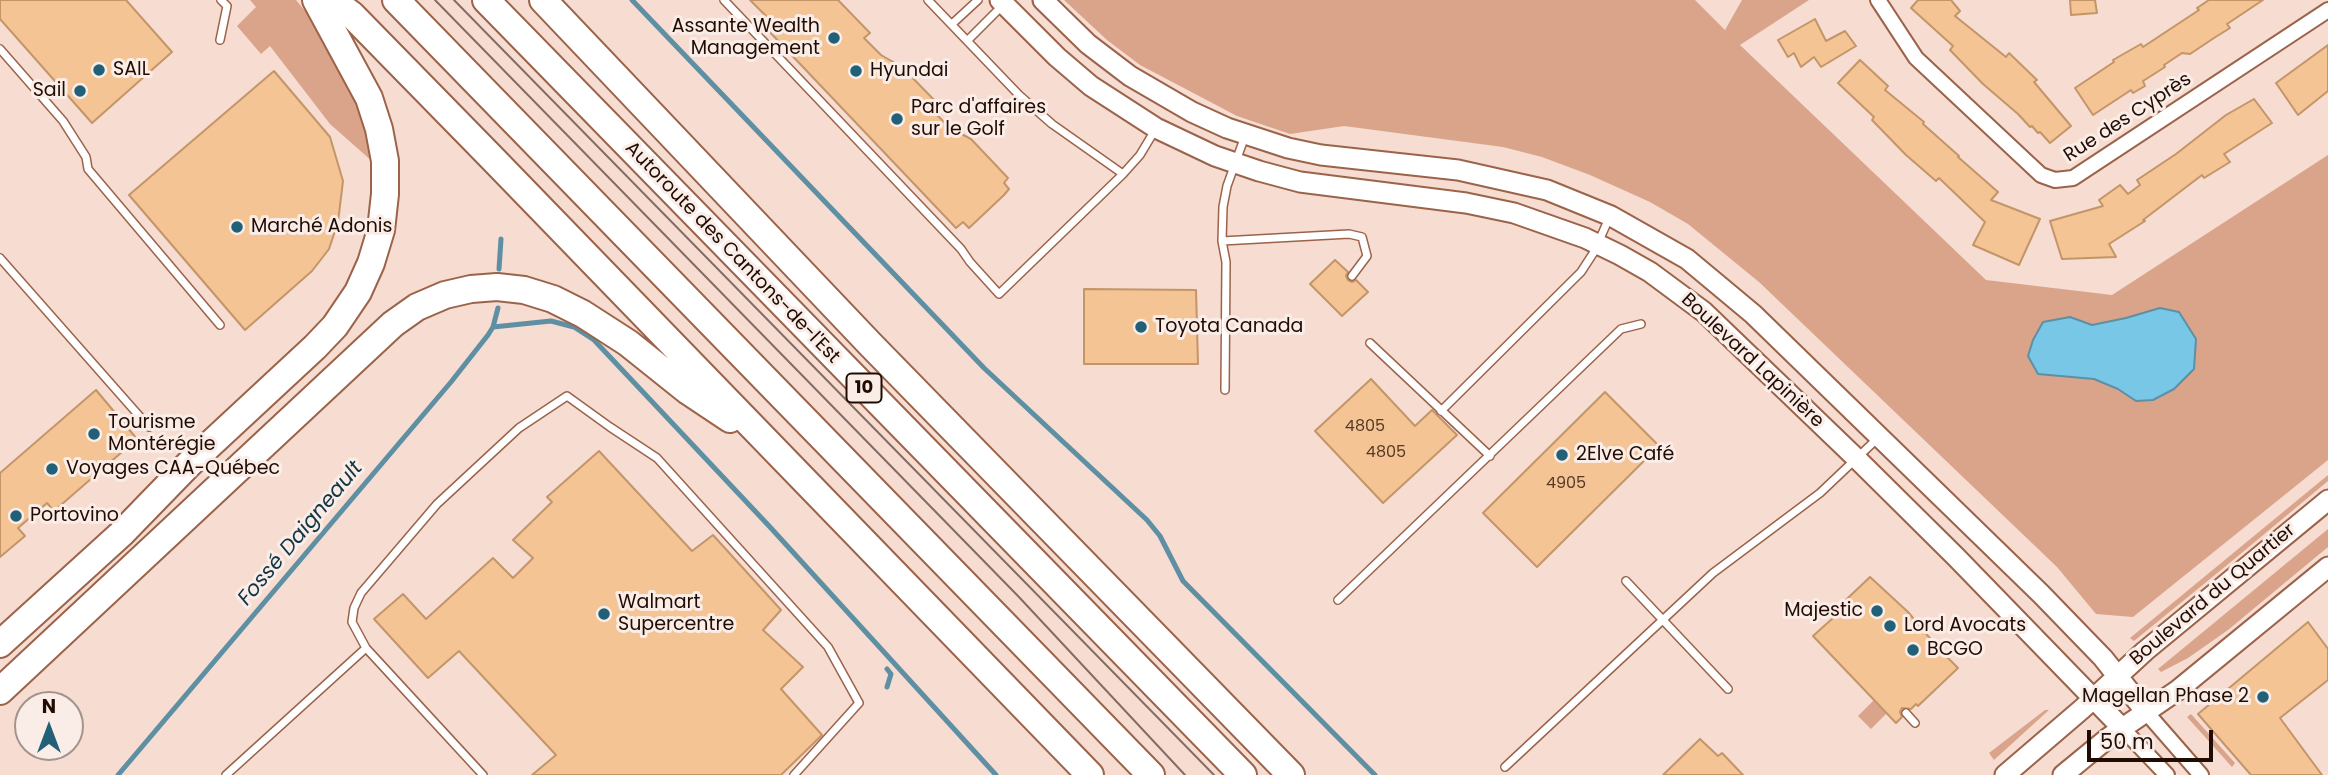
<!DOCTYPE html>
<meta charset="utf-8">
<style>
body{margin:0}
#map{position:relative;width:2328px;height:775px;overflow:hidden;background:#f6dcd1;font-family:Poppins,sans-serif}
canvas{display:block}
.north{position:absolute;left:14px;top:691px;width:70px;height:70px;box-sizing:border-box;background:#faede7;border:2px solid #a3938c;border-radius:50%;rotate:0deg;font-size:19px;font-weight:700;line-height:28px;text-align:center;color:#210c03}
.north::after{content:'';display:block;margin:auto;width:24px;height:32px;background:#226077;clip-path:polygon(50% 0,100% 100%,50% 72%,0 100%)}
.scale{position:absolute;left:2087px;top:730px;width:126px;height:32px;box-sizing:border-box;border:4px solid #210c03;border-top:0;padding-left:9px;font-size:21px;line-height:24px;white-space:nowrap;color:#210c03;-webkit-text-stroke:5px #faede7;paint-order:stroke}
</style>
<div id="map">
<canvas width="2328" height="775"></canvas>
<div class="north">N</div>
<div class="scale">50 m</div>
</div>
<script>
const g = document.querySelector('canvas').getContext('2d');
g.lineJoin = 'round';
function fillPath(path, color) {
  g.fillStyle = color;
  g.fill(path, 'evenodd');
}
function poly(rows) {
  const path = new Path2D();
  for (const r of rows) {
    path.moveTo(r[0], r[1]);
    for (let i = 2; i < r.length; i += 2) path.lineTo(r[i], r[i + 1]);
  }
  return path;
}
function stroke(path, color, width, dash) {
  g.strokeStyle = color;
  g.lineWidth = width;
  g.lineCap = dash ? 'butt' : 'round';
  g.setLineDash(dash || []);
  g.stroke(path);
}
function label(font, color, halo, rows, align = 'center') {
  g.font = font + ' Poppins,sans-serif';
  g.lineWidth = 6;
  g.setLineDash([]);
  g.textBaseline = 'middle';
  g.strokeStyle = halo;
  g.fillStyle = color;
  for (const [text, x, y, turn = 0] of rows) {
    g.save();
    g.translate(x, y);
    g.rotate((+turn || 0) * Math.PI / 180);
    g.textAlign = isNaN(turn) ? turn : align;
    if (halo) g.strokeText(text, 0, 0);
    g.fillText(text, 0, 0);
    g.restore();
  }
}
const green = poly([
 [250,0,296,0,310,17,341,66,363,112,373,162,330,124,270,46,261,54,237,26,256,7],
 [1064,0,1695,0,1725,30,1742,0,1809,0,1740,45,1986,280,2112,295,2328,155,2328,460,2133,617,2096,614,2057,567,1759,282,1688,224,1650,202,1590,175,1542,157,1503,147,1344,126,1290,134,1237,116,1140,65,1107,40],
 [2328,475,2328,481,2232,561,2134,641,2130,638],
 [2328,529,2328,547,2228,630,2188,658,2161,672,2158,669],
 [1874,700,1887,713,1871,729,1858,716],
 [2045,710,2049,710,1994,760,1989,753],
 [2191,714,2235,763,2232,767,2187,717]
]);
const water = poly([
 [2160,308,2179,312,2196,339,2194,369,2174,389,2153,400,2136,401,2118,389,2094,379,2038,374,2028,356,2033,340,2043,322,2070,317,2092,325,2126,318,2160,308]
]);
const stream = poly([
 [632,0,984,368,1147,520,1160,536,1183,581,1375,775],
 [499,269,501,239],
 [493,327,551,321,574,327,594,340,770,527,996,775],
 [887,669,891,674,887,687],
 [118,775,451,382,488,335,493,327,498,308]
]);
const building = poly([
 [0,0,126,0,172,52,92,123,0,19,0,0],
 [750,0,838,0,870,33,864,38,881,55,902,67,939,105,933,111,950,128,971,139,1008,178,1004,183,1009,189,1004,195,969,228,963,222,956,228,764,26,770,20,750,0],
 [1918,0,1951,0,1960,11,1955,16,2006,57,2009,53,2037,80,2034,82,2071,126,2050,143,2040,132,2038,133,2032,126,2030,127,2018,114,1983,84,1950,50,1953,46,1911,8,1918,0],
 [2070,0,2095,0,2097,13,2071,15,2070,0],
 [2209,0,2263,0,2227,24,2230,28,2214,38,2190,54,2182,53,2164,65,2165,67,2143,81,2145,86,2133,93,2131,90,2093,115,2075,88,2114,62,2113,60,2141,44,2143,47,2199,10,2197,8,2209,0],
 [1815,19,1826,41,1845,31,1856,46,1821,67,1814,57,1801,67,1794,53,1788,57,1778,40,1815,19],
 [2328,45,2328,91,2298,115,2276,83,2328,45],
 [1860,60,1888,86,1885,90,1924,122,1923,124,1959,156,1958,157,1998,192,1991,200,2040,219,2019,265,1973,245,1985,222,1939,178,1936,181,1906,155,1872,120,1874,117,1838,83,1860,60],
 [274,71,330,137,343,181,338,222,329,249,312,271,245,330,129,195,274,71],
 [2254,99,2272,123,2224,154,2230,162,2204,178,2202,175,2143,220,2145,221,2109,244,2116,257,2062,259,2050,221,2103,206,2099,200,2120,185,2128,194,2140,185,2137,180,2176,154,2226,115,2254,99],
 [1335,260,1348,272,1346,276,1348,280,1352,282,1356,280,1368,292,1342,316,1310,284,1335,260],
 [1084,289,1196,290,1198,364,1084,364,1084,289],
 [1371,379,1415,426,1432,410,1457,435,1383,503,1315,431,1371,379],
 [96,390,137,439,54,511,47,503,18,528,25,536,0,557,0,473,96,390],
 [1605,392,1659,446,1537,567,1483,513,1605,392],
 [599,451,692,551,713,535,781,610,763,630,803,667,781,689,822,735,781,775,532,775,556,755,459,651,428,678,374,619,403,594,426,619,493,558,513,578,533,558,513,540,552,502,547,497,599,451],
 [1870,577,1908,612,1938,648,1958,668,1918,706,1916,704,1911,709,1902,708,1900,712,1902,717,1896,723,1813,636,1833,618,1830,615,1870,577],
 [2308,622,2328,649,2328,680,2280,718,2322,775,2251,775,2198,714,2308,622],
 [1700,739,1718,756,1722,753,1743,775,1663,775,1700,739]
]);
const lane = poly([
 [724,0,961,249,970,262,999,294,1123,174,1140,155,1155,130],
 [928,0,1019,95,1052,124,1123,174],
 [952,24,978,0],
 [220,40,227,6,221,0],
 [968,40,1002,6],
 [0,49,63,121,86,157,88,169,220,325],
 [1222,241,1349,234,1362,237,1367,256,1352,276],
 [0,258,149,427],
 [1370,343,1490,456],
 [1225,390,1226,262,1222,241,1223,207,1227,186,1245,136],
 [1441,411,1581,272,1594,252,1610,216],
 [1626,581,1728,689],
 [1338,600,1621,329,1641,324],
 [1906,713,1915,723],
 [1505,767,1713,573,1820,493,1879,437],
 [226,775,366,648],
 [483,775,366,648,352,622,354,608,361,593,437,504,519,428,567,396,610,427,657,458,828,647,859,703,794,775]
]);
const street = poly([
 [1878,0,1916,58,2041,175,2055,180,2073,178,2328,10],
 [2146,712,2201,775],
 [2122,728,2167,775]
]);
const secondary = poly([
 [1000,0,1057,57,1091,86,1156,128,1215,156,1259,171,1300,182,1466,203,1514,213,1585,238,1620,255,1650,272,1704,312,1857,459,1956,557,2122,728],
 [1043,0,1088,44,1130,76,1192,112,1227,128,1288,148,1321,155,1458,170,1547,190,1611,216,1687,259,1753,314,2041,594,2103,658,2146,712],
 [2005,775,2082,709,2145,651,2328,500],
 [2063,775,2108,738,2178,690,2328,567]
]);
const highway = poly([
 [332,0,352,15,493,159,1090,775],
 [396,0,1151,775],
 [486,0,1243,775],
 [543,0,870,344,1291,775],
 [0,644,121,534,189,464,315,347,335,326,358,292,371,263,381,230,385,194,385,161,379,129,369,98,316,0],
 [0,691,393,324,417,307,445,295,471,289,497,287,524,290,553,299,583,314,628,343,688,391,730,419]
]);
const tram = poly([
 [435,0,1018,596,1185,775],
 [454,0,1214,775]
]);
const markers = [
 [834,38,7,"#226077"],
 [99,70,7,"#226077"],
 [856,71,7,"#226077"],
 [80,91,7,"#226077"],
 [897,119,7,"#226077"],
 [237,227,7,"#226077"],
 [1141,327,7,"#226077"],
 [94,434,7,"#226077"],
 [1562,455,7,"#226077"],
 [52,469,7,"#226077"],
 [16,516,7,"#226077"],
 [1877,611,7,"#226077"],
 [604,614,7,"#226077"],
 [1890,626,7,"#226077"],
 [1913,650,7,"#226077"],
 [2263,697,7,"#226077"]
];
const numberNames = [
 ["4805",1365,427],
 ["4805",1386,453],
 ["4905",1566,484]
];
const shields = [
 [864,388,35]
];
const shieldNames = [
 ["10",864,388]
];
const poiNames = [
 ["Assante Wealth",820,27,"right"],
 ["Management",820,49,"right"],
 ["SAIL",113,70],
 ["Hyundai",870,71],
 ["Sail",66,91,"right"],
 ["Parc d'affaires",911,108],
 ["sur le Golf",911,130],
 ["Marché Adonis",251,227],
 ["Toyota Canada",1155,327],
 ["Tourisme",108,423],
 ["Montérégie",108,445],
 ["2Elve Café",1576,455],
 ["Voyages CAA-Québec",66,469],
 ["Portovino",30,516],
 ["Walmart",618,603],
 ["Supercentre",618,625],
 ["Majestic",1863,611,"right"],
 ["Lord Avocats",1904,626],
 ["BCGO",1927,650],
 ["Magellan Phase 2",2249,697,"right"]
];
const streetNames = [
 ["Rue des Cyprès",2128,118,-33],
 ["Autoroute des Cantons-de-l'Est",732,253,46],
 ["Boulevard Lapinière",1752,361,43],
 ["Boulevard du Quartier",2213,595,-40]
];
const waterNames = [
 ["Fossé Daigneault",301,534,-50]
];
fillPath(green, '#daa48b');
fillPath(water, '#78c7e7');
stroke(water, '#5e8fa3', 2);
stroke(stream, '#5e8fa3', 5);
fillPath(building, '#f4c495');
stroke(building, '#c39568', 2);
stroke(lane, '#9b6349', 10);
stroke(street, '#9b6349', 18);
stroke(secondary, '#9b6349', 23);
stroke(highway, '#9b6349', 30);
stroke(lane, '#fff', 7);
stroke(street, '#fff', 14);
stroke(secondary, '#fff', 19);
stroke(highway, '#fff', 26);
stroke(tram, '#836c62', 2);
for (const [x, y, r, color] of markers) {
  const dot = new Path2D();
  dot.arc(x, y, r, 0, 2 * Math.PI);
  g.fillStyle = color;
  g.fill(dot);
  stroke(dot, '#faede7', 2.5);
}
label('16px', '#563a28', null, numberNames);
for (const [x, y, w] of shields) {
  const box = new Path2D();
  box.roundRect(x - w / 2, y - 14.5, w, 29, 5);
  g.fillStyle = '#faede7';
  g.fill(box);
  stroke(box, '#210c03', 2);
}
label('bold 18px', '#210c03', null, shieldNames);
label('19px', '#210c03', '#faede7', poiNames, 'left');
label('19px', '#210c03', '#faede7', streetNames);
label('italic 21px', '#103543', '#faede7', waterNames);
</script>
